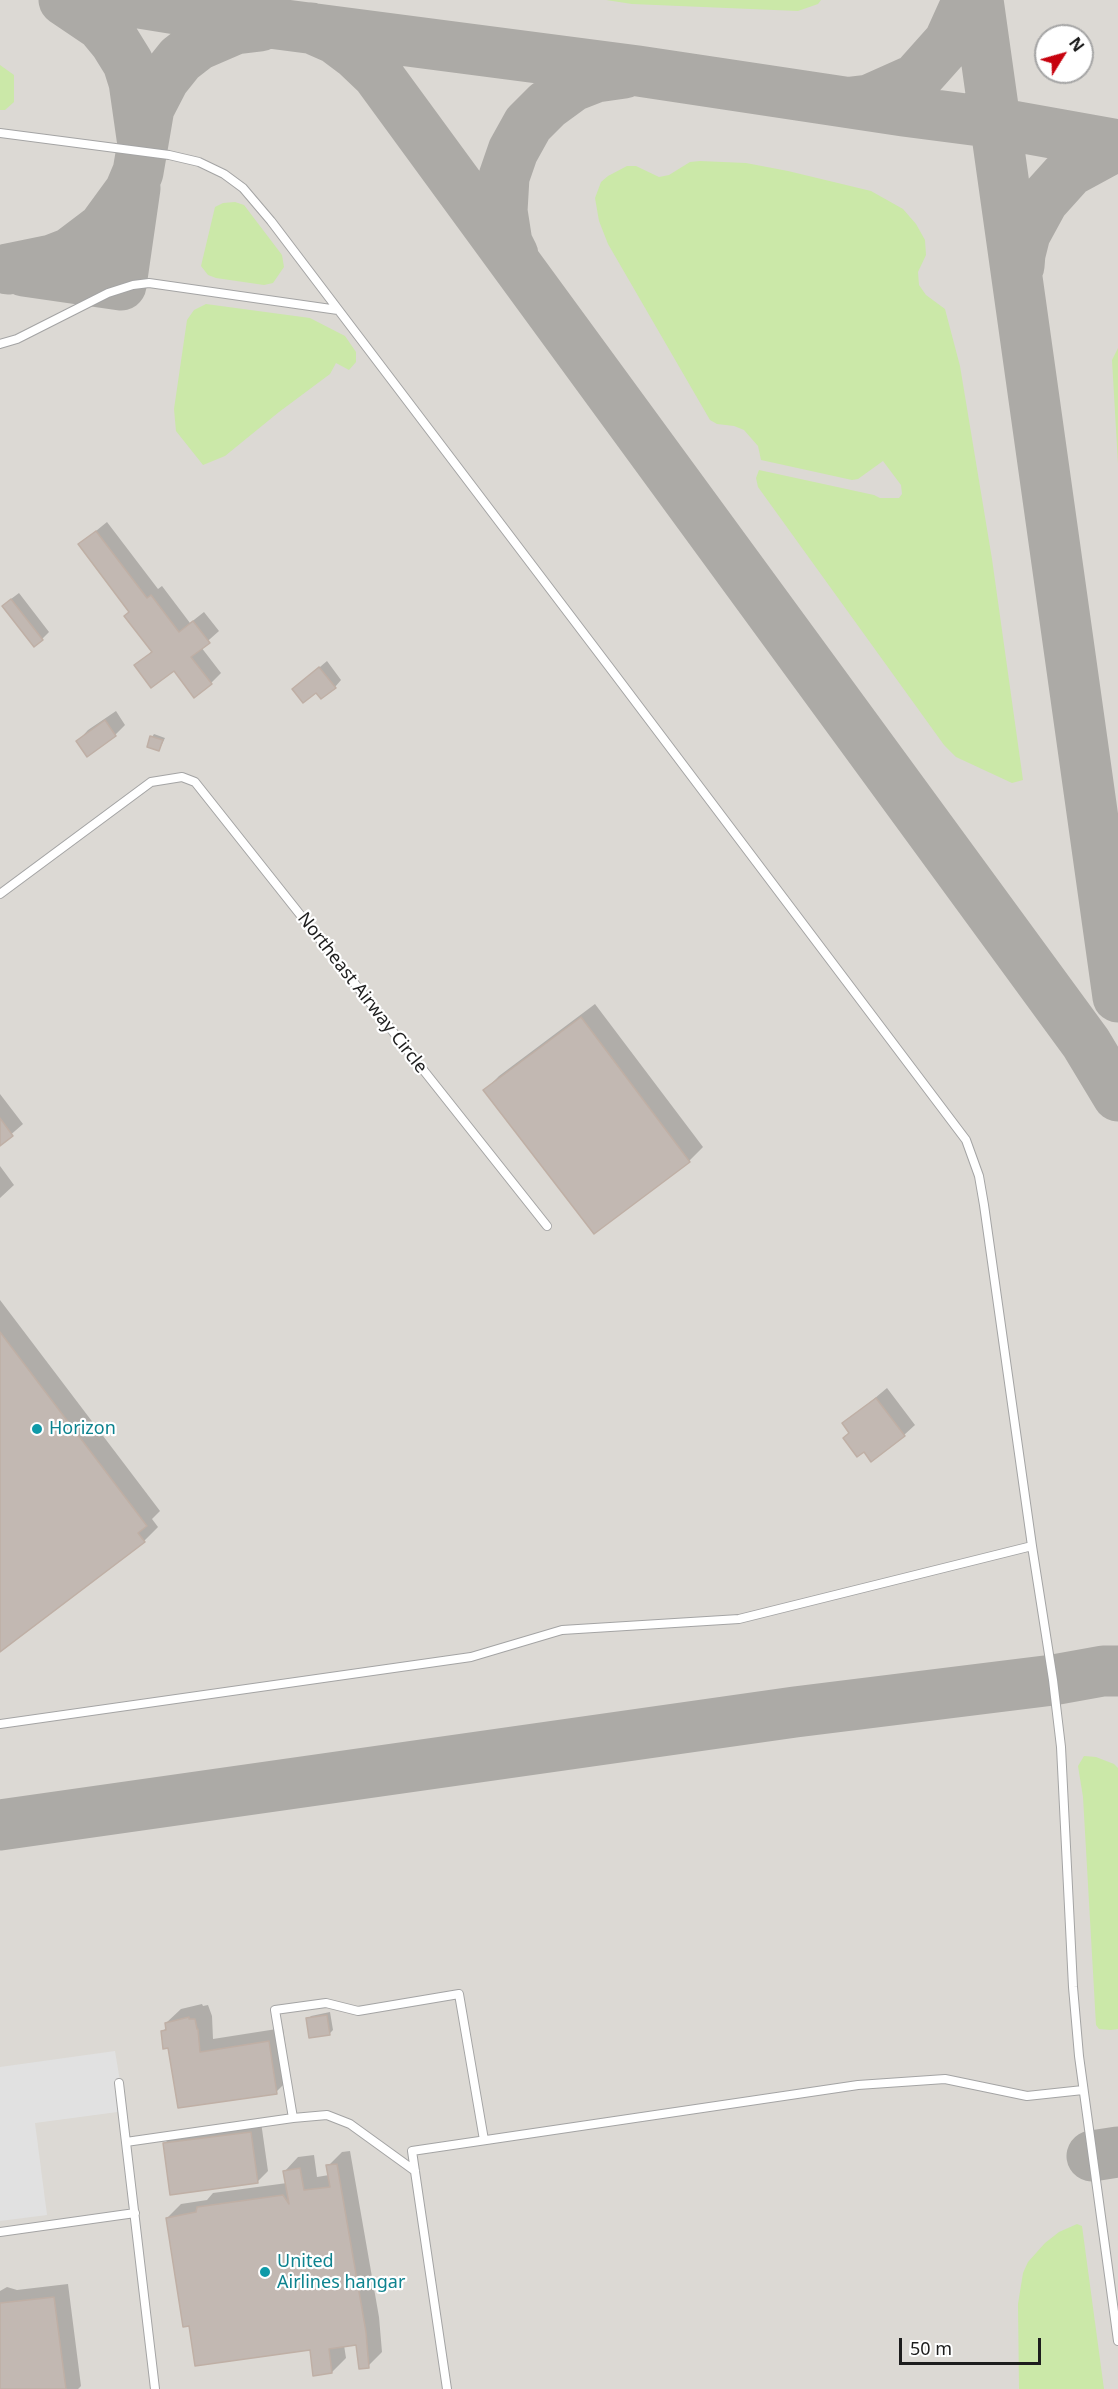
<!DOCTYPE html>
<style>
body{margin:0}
#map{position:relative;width:1118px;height:2389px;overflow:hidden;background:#eee9e2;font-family:"Noto Sans",sans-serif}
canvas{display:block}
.north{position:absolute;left:1034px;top:24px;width:60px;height:60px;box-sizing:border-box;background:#fff;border:2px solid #a5a5a5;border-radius:50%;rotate:53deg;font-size:16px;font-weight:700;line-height:24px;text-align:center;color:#1d1d1d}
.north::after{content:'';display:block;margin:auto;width:21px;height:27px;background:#c7020e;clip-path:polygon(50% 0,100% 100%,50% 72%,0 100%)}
.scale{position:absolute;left:899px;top:2338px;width:142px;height:27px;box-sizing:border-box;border:3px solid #1d1d1d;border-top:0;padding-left:8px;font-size:18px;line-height:21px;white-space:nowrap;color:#1d1d1d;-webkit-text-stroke:4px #fff;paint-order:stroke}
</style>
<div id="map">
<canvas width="1118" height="2389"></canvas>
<div class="north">N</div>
<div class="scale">50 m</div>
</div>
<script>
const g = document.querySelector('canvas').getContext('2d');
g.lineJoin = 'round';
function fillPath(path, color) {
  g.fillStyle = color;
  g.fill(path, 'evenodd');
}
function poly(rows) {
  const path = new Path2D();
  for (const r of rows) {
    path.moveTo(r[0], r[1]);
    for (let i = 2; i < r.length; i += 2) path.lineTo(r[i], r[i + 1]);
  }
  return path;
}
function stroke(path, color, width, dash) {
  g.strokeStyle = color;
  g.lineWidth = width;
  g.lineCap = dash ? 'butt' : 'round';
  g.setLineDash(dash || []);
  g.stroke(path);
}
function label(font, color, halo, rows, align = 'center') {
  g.font = font + ' "Noto Sans",sans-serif';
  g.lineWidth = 4.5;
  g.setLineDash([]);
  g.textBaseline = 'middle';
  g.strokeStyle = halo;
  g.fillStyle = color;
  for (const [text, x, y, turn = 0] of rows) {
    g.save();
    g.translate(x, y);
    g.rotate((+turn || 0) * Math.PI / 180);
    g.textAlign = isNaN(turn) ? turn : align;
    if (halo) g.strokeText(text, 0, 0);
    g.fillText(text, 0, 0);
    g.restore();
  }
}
const airport = poly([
 [0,0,1118,0,1118,2389,0,2389],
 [1046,36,1082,36,1082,72,1046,72]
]);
const grass = poly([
 [606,0,821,0,818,4,798,11,632,4],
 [0,65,14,75,14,102,5,110,0,110],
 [700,161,746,163,788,171,871,191,903,209,916,224,925,240,926,255,918,272,919,285,926,295,945,309,960,366,992,559,1023,780,1012,783,956,757,944,745,758,487,756,478,759,470,874,495,880,498,899,498,902,494,901,485,883,461,858,479,852,480,761,460,758,446,744,430,734,426,717,424,710,420,608,244,599,221,595,198,601,182,608,176,627,166,636,166,659,177,669,175,690,162],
 [235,202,244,205,282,255,284,267,273,283,264,285,216,278,208,275,201,266,215,207,223,203],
 [206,304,310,318,345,336,356,352,356,362,349,370,336,363,330,374,279,412,225,456,203,465,176,431,174,409,187,320,194,310],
 [1118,348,1118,464,1112,360],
 [1084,1756,1096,1757,1114,1764,1118,1768,1118,2029,1111,2030,1099,2029,1096,2025,1083,1797,1078,1766],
 [1077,2224,1082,2226,1104,2389,1019,2389,1018,2304,1023,2273,1028,2262,1045,2243,1059,2232]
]);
const parking = poly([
 [115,2051,125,2111,35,2123,47,2215,0,2221,0,2067]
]);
const shadow = poly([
 [107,522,158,589,162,586,190,623,204,612,219,631,201,647,221,673,211,683,174,669,136,666,152,651,131,611,80,544],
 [19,593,49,632,42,639,11,599],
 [327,661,341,680,335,687,316,691,294,689],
 [116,711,125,725,115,735,78,741,88,730],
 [154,734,165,738,159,750,152,737],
 [595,1004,703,1147,689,1161,595,1231,485,1090,499,1076],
 [0,1094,23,1124,0,1144],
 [0,1166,14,1185,0,1198],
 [0,1300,160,1511,152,1519,158,1527,144,1541,0,1650],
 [887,1388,915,1425,904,1435,864,1449,844,1424],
 [202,2004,203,2006,208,2005,212,2016,213,2039,283,2028,290,2078,276,2092,170,2047,162,2032,167,2027,166,2023,181,2009],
 [330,2012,333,2030,330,2033,308,2019,311,2016],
 [261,2122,268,2171,257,2182,164,2144,175,2133],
 [350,2151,379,2317,382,2352,368,2366,357,2343,344,2345,346,2358,332,2372,311,2348,191,2324,167,2218,181,2204,207,2200,213,2193,287,2183,284,2172,298,2157,314,2155,317,2177,329,2175,328,2166,342,2152],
 [68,2284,81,2386,78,2389,0,2389,0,2291,7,2287,17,2290]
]);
const taxiway = poly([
 [64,0,101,25,115,42,128,63,134,82,142,138],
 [121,0,239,19,638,71,904,111,996,123,1118,145],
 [978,0,1118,997],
 [311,28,336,39,356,54,377,74,1086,1043,1118,1096],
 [852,102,869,100,916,79,949,42,968,0],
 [513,255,507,243,502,211,504,177,513,151,528,124,547,105,573,86,596,77,624,73],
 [1019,266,1020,254,1025,234,1043,201,1070,171,1118,145],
 [8,269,52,260,70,253,103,228,130,191,138,172,149,108,164,79,180,59,198,45,235,29,260,26],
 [24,271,121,285,135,188],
 [0,1825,795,1712,1053,1680,1103,1671,1118,1671],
 [1092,2156,1118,2152]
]);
const building = poly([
 [96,531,147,598,151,595,179,632,193,621,210,643,191,657,212,684,194,698,174,671,151,688,134,665,152,652,124,616,129,612,78,544,96,531],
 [11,599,43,640,34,647,2,606,11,599],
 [319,667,336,688,321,699,316,693,303,703,292,689,319,667],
 [105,720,116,736,87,757,76,741,105,720],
 [150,736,163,740,159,751,147,747,150,736],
 [581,1017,690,1162,594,1234,483,1090,581,1017],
 [0,1118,13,1136,0,1146,0,1118],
 [0,1332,147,1526,138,1533,145,1542,0,1652,0,1332],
 [876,1398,905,1436,871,1462,864,1452,857,1457,843,1438,849,1433,842,1423,876,1398],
 [327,2015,330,2035,309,2038,306,2018,327,2015],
 [189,2017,189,2019,195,2019,197,2029,198,2029,200,2052,269,2041,277,2094,178,2108,168,2048,163,2049,161,2031,166,2030,165,2023,189,2017],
 [251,2132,258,2183,170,2195,163,2143,251,2132],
 [337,2164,366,2332,369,2368,359,2369,356,2345,329,2349,332,2373,313,2376,310,2350,195,2366,189,2326,183,2327,166,2218,196,2212,197,2207,283,2195,289,2204,283,2171,300,2168,304,2190,330,2187,326,2165,337,2164],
 [54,2297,66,2389,0,2389,0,2303,54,2297]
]);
const service = poly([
 [0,133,169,155,199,162,224,174,243,188,271,221,610,668,966,1140,979,1176,984,1205,1032,1546,1053,1680,1061,1747,1073,1987,1079,2056,1118,2341],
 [0,344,17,339,108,293,133,285,149,283,338,310],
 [0,894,151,782,182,777,195,782,547,1226],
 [0,1724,471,1657,562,1630,739,1619,1032,1546],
 [119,2083,155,2389],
 [293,2118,275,2010,326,2003,358,2011,459,1994,484,2140],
 [126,2142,293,2118,327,2115,350,2124,415,2171],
 [0,2232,135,2213],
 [447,2389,412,2151,858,2085,945,2079,1027,2096,1083,2090]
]);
const markers = [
 [37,1429,6,"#0f9aa8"],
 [265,2272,6,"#0f9aa8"]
];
const streetNames = [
 ["Northeast Airway Circle",362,993,52]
];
const cultureNames = [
 ["Horizon",49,1429],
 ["United",277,2262],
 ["Airlines hangar",277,2283]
];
fillPath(airport, '#dcd9d4');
fillPath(grass, '#cbe8a8');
fillPath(parking, '#e1e1e1');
fillPath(shadow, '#0003');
stroke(taxiway, '#acaaa6', 51);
fillPath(building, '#c2b8b2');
stroke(building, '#bfafa5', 1.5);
stroke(service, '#a4a4a4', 10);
stroke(service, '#fff', 8);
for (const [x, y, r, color] of markers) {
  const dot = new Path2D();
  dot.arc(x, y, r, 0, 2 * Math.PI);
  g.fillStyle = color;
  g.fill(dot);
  stroke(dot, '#fff', 2);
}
label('18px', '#1d1d1d', '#fff', streetNames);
label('18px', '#0d838f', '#fff', cultureNames, 'left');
</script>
